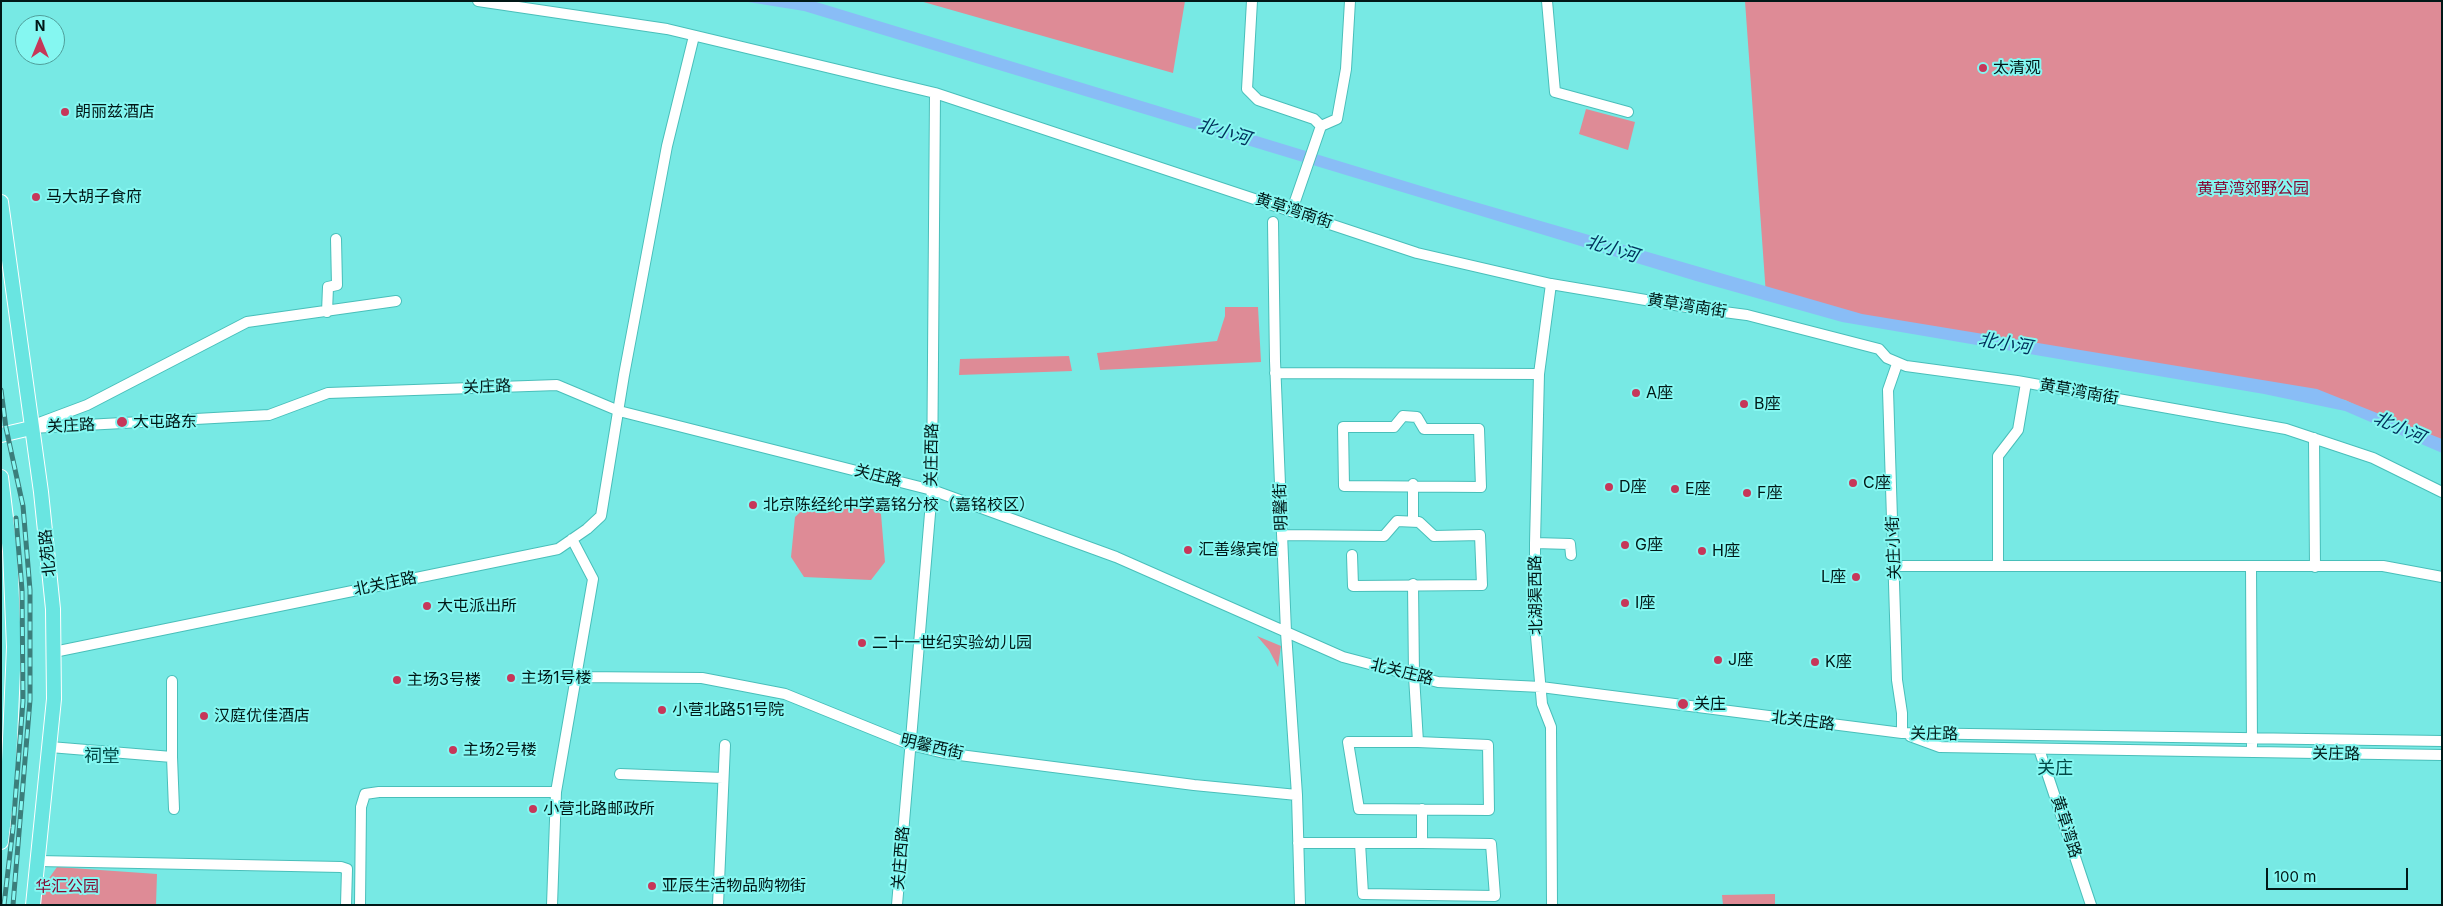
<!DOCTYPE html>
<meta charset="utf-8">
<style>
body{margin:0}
#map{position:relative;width:2443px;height:906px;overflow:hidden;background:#77e9e4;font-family:Inter,sans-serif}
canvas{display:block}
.frame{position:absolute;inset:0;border:2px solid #011817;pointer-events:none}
.north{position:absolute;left:15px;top:15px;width:50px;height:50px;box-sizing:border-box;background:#85f7f1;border:1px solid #509e9a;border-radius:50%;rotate:0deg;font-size:14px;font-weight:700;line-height:20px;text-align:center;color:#011817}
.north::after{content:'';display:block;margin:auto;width:18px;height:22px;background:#c63759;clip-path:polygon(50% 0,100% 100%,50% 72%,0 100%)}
.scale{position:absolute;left:2266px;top:868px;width:142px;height:22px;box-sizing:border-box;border:2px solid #011817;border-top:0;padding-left:6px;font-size:15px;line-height:18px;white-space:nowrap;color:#011817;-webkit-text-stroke:4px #85f7f1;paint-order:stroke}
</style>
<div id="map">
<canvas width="2443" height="906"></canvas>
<div class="frame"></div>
<div class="north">N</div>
<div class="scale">100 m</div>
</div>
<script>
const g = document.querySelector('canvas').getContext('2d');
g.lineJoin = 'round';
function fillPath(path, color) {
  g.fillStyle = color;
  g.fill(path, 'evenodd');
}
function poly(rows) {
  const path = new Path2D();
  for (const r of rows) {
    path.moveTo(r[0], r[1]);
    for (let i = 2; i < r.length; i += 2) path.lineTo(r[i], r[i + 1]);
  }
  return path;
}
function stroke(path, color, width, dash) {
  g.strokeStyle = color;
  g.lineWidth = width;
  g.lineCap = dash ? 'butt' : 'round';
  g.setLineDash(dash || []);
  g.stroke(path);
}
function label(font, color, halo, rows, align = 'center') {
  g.font = font + ' Inter,"Noto Sans SC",sans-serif';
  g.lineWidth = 4;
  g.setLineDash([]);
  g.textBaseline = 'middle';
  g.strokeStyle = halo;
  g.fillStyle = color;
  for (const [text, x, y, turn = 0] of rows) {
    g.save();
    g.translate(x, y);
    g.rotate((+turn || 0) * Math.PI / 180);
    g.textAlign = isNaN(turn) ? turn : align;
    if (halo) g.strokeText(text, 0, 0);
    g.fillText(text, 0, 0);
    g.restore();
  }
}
const green = poly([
 [920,1,1185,1,1173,73],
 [1745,1,2442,1,2442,446,2345,400,1831,315,1766,295],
 [1586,109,1635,122,1628,150,1579,134],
 [1225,307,1258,307,1261,362,1100,370,1097,353,1217,341,1225,316],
 [1069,356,1072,371,959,375,960,359],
 [816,497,862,502,881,514,885,562,871,580,804,577,791,557,795,517],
 [1257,636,1281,646,1278,667,1269,650],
 [57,867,157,874,156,905,41,905,42,888],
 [1775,894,1775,905,1723,905,1722,895]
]);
const water = poly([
 [742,1,813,1,1444,193,1862,314,2317,389,2442,439,2442,453,2345,411,2264,394,1842,322,1696,281,804,11]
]);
const minor = poly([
 [478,1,667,29,935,93,1417,253,1551,284,1693,308,1747,315,1879,349,1887,358,1906,366,2017,381,2286,429,2373,458,2442,492],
 [1252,1,1247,89,1258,100,1314,119,1321,126],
 [1547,1,1555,92,1628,112],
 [1292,210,1321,126,1337,119,1346,69,1350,1],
 [1273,222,1275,361,1286,632,1297,795,1300,905],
 [1551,284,1539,374,1535,543,1535,625,1542,704,1551,727,1552,905],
 [327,312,328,287,337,285,336,239],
 [1897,364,1888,390,1897,680,1902,713,1902,733],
 [1275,373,1539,374],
 [1403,416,1417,417,1424,429,1479,429,1481,487,1344,486,1343,427,1394,427,1403,416],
 [39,423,87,405,247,322,396,301],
 [31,428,269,415,328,393,557,385,619,411,932,490,1116,557,1343,657,1438,682,1541,687,1902,733,2442,741],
 [2314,438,2315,567],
 [1413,521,1413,484],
 [1282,535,1384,536,1397,521,1419,522,1434,536,1480,535,1482,585,1353,586,1352,555],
 [1535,543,1570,544,1571,555],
 [1998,565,1998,456,2018,430,2026,383],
 [1895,566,2383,566,2442,577],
 [2251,567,2252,746],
 [1413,584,1414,676,1418,742,1348,742,1359,809,1489,810,1488,745,1418,742],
 [54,652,558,549,587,529,601,516,624,375,667,146,694,36],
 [574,677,702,678,785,694,911,745,944,753,1194,785,1297,795],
 [1910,736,1940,747,2442,755],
 [50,747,172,757,172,681],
 [2039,749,2091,905],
 [172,757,174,809],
 [620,774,723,778],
 [1422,809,1422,843,1360,843,1363,894,1495,896,1491,844,1422,843],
 [1298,843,1360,843],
 [38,861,341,867,347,869,346,905],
 [360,905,361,807,365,794,379,792,556,792],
 [552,905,556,792,593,579,572,539],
 [718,905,725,745],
 [897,905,932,490,935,93]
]);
const major = poly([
 [1,202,41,492,53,609,54,699,33,905],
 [1,435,31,428],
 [1,477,10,551,14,647,8,785,1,842]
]);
const rail = poly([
 [1,390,6,428,23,506,30,590,30,700,13,905],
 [4,905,13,828,23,701,22,590,16,518]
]);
const markers = [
 [1983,68,5,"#c63759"],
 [65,112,5,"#c63759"],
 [36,197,5,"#c63759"],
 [1636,393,5,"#c63759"],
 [1744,404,5,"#c63759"],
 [122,422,6,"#c63759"],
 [1853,483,5,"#c63759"],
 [1609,487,5,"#c63759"],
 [1675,489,5,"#c63759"],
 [1747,493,5,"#c63759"],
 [753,505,5,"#c63759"],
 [1625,545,5,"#c63759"],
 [1188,550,5,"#c63759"],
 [1702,551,5,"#c63759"],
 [1856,577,5,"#c63759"],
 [1625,603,5,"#c63759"],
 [427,606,5,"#c63759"],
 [862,643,5,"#c63759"],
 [1718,660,5,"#c63759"],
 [1815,662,5,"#c63759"],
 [511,678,5,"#c63759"],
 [397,680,5,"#c63759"],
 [1683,704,6,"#c63759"],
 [662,710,5,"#c63759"],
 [204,716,5,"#c63759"],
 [453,750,5,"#c63759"],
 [533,809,5,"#c63759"],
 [652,886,5,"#c63759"]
];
const poiNames = [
 ["太清观",1993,68],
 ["朗丽兹酒店",75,112],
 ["马大胡子食府",46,197],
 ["A座",1646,393],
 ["B座",1754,404],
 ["大屯路东",133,422],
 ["C座",1863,483],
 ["D座",1619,487],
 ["E座",1685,489],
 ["F座",1757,493],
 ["北京陈经纶中学嘉铭分校（嘉铭校区）",763,505],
 ["G座",1635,545],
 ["汇善缘宾馆",1198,550],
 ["H座",1712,551],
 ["L座",1846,577,"right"],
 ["I座",1635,603],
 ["大屯派出所",437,606],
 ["二十一世纪实验幼儿园",872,643],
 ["J座",1728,660],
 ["K座",1825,662],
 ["主场1号楼",521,678],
 ["主场3号楼",407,680],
 ["关庄",1694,704],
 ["小营北路51号院",672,710],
 ["汉庭优佳酒店",214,716],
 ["主场2号楼",463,750],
 ["小营北路邮政所",543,809],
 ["亚辰生活物品购物街",662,886]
];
const parkNames = [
 ["黄草湾郊野公园",2253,189],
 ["华汇公园",67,887]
];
const streetNames = [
 ["黄草湾南街",1294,211,18],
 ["黄草湾南街",1687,306,9],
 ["关庄路",487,387,-2],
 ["黄草湾南街",2079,392,10],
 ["关庄路",71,426,-3],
 ["关庄西路",932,455,-89],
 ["关庄路",878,476,14],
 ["明馨街",1281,507,-92],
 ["关庄小街",1894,548,-92],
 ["北苑路",48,553,-96],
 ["北关庄路",385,584,-12],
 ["北湖渠西路",1536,595,-91],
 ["北关庄路",1402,672,14],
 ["北关庄路",1803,721,7],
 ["关庄路",1934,734,1],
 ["明馨西街",932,747,13],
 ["关庄路",2336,754,1],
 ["黄草湾路",2066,827,72],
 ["关庄西路",901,858,-85]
];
const waterNames = [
 ["北小河",1224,132,17],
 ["北小河",1612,249,17],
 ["北小河",2005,344,9],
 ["北小河",2399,428,24]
];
const neighbourhoodNames = [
 ["祠堂",102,757],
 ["关庄",2055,769]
];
fillPath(green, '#de8b96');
fillPath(water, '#89bdf6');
stroke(minor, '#49bfba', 12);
stroke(major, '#fff', 16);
stroke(minor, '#fff', 10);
stroke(major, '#69e5e1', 14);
stroke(rail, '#3b7e7b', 5);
stroke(rail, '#85f7f1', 3, [9]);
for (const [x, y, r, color] of markers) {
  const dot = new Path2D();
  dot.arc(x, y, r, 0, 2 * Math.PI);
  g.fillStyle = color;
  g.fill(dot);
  stroke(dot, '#85f7f1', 2);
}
label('16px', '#011817', '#85f7f1', poiNames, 'left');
label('16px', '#850932', '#85f7f1', parkNames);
label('16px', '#011817', '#85f7f1', streetNames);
label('italic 18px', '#00305b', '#85f7f1', waterNames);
label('18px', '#034a48', '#85f7f1', neighbourhoodNames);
</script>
